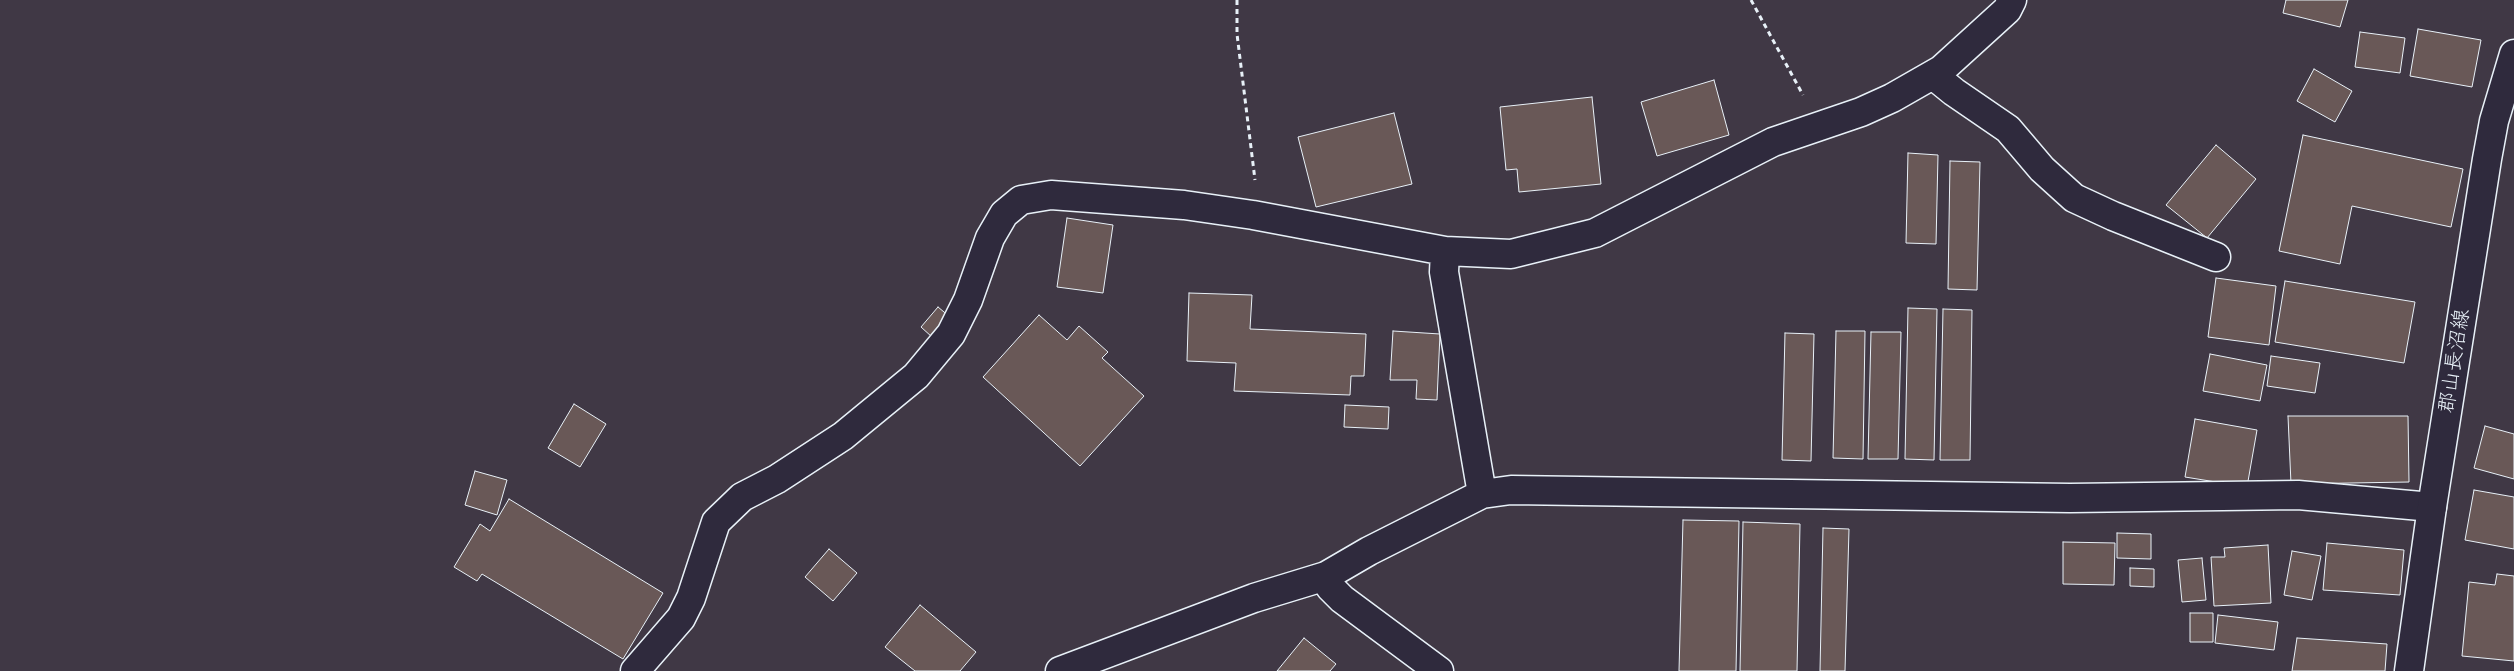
<!DOCTYPE html>
<meta charset="utf-8">
<style>
body{margin:0}
canvas{display:block;background:#403845}
</style>
<canvas width="2514" height="671"></canvas>
<script>
const g = document.querySelector('canvas').getContext('2d');
g.lineJoin = 'round';
function fillPath(path, color) {
  g.fillStyle = color;
  g.fill(path, 'evenodd');
}
function poly(rows) {
  const path = new Path2D();
  for (const r of rows) {
    path.moveTo(r[0], r[1]);
    for (let i = 2; i < r.length; i += 2) path.lineTo(r[i], r[i + 1]);
  }
  return path;
}
function stroke(path, color, width, dash) {
  g.strokeStyle = color;
  g.lineWidth = width;
  g.lineCap = dash ? 'butt' : 'round';
  g.setLineDash(dash || []);
  g.stroke(path);
}
function label(font, color, halo, rows, align = 'center') {
  g.font = font + ' Caveat,"Klee One",sans-serif';
  g.lineWidth = 4;
  g.setLineDash([]);
  g.textBaseline = 'middle';
  g.strokeStyle = halo;
  g.fillStyle = color;
  for (const [text, x, y, turn = 0] of rows) {
    g.save();
    g.translate(x, y);
    g.rotate((+turn || 0) * Math.PI / 180);
    g.textAlign = isNaN(turn) ? turn : align;
    if (halo) g.strokeText(text, 0, 0);
    g.fillText(text, 0, 0);
    g.restore();
  }
}
const building = poly([
 [2286,0,2348,0,2340,27,2283,13,2286,0],
 [2418,29,2481,40,2472,87,2410,76,2418,29],
 [2360,32,2405,38,2400,73,2355,67,2360,32],
 [2314,69,2352,91,2335,122,2297,101,2314,69],
 [1714,80,1729,135,1657,156,1641,102,1714,80],
 [1592,97,1601,184,1519,192,1517,169,1506,170,1500,107,1592,97],
 [1394,113,1412,184,1316,207,1298,137,1394,113],
 [2303,135,2463,169,2451,227,2352,206,2340,264,2279,251,2303,135],
 [2216,145,2256,179,2207,238,2166,205,2216,145],
 [1908,153,1938,155,1936,244,1906,243,1908,153],
 [1950,161,1980,162,1977,290,1948,289,1950,161],
 [1067,218,1113,225,1103,293,1057,287,1067,218],
 [2216,278,2276,286,2269,345,2208,337,2216,278],
 [2285,281,2415,302,2404,363,2275,342,2285,281],
 [1189,293,1252,295,1250,329,1366,334,1364,376,1351,376,1350,395,1234,391,1236,363,1187,361,1189,293],
 [938,307,950,317,932,337,921,327,938,307],
 [1908,308,1937,309,1934,460,1905,459,1908,308],
 [1943,309,1972,310,1970,460,1940,460,1943,309],
 [1039,315,1067,340,1079,326,1108,352,1102,358,1144,396,1080,466,983,377,1039,315],
 [1393,331,1440,334,1437,400,1416,399,1417,380,1390,380,1393,331],
 [1836,331,1865,331,1863,459,1833,458,1836,331],
 [1871,332,1901,332,1898,459,1868,459,1871,332],
 [1785,333,1814,334,1811,461,1782,460,1785,333],
 [2210,354,2267,365,2260,401,2203,391,2210,354],
 [2271,356,2320,363,2315,393,2267,386,2271,356],
 [574,404,606,424,580,467,548,448,574,404],
 [1345,405,1389,407,1388,429,1344,427,1345,405],
 [2288,416,2408,416,2409,482,2291,484,2288,416],
 [2195,419,2257,430,2247,487,2185,477,2195,419],
 [2485,426,2514,434,2514,479,2474,468,2485,426],
 [475,471,507,480,497,515,465,505,475,471],
 [2474,490,2514,497,2514,549,2465,540,2474,490],
 [509,499,663,593,623,659,482,574,477,581,454,567,480,524,490,531,509,499],
 [1683,520,1739,521,1736,671,1679,671,1683,520],
 [1743,522,1800,524,1797,671,1740,671,1743,522],
 [1823,528,1849,529,1845,671,1820,671,1823,528],
 [2117,533,2151,534,2151,559,2117,558,2117,533],
 [2063,542,2115,543,2114,585,2063,584,2063,542],
 [2327,543,2404,550,2400,595,2323,590,2327,543],
 [2268,545,2271,603,2214,606,2211,557,2225,557,2224,548,2268,545],
 [829,549,857,573,833,601,805,577,829,549],
 [2292,551,2321,556,2312,600,2284,595,2292,551],
 [2202,558,2206,600,2182,602,2178,560,2202,558],
 [2130,568,2154,569,2154,587,2130,586,2130,568],
 [2497,574,2514,576,2514,661,2462,656,2469,582,2495,585,2497,574],
 [920,605,976,652,960,671,915,671,885,647,920,605],
 [2190,613,2213,613,2213,642,2190,642,2190,613],
 [2218,615,2278,622,2274,650,2215,643,2218,615],
 [1304,638,1336,664,1330,671,1277,671,1304,638],
 [2297,638,2387,644,2385,671,2292,671,2297,638]
]);
const path = poly([
 [1237,0,1237,34,1255,180],
 [1751,0,1803,95]
]);
const minor = poly([
 [1933,75,1954,92,2008,129,2042,169,2074,198,2113,216,2216,257],
 [1445,251,1444,272,1482,494],
 [1326,576,1330,587,1342,599,1439,671],
 [635,671,681,618,691,598,716,522,742,497,777,479,843,436,916,376,951,334,968,300,990,238,1004,214,1021,200,1051,195,1184,205,1253,215,1445,251,1511,254,1595,233,1773,142,1861,112,1892,98,1941,70,2007,10,2012,0],
 [1060,671,1254,598,1326,576,1369,551,1482,494,1511,490,2070,498,2298,495,2432,507]
]);
const major = poly([
 [2409,671,2432,507,2487,159,2494,121,2514,54]
]);
const streetNames = [
 ["郡山長沼線",2455,361,-81]
];
fillPath(building, '#695857');
stroke(building, '#e8f1f8', 1);
stroke(minor, '#e8f1f8', 31);
stroke(major, '#e8f1f8', 31);
stroke(path, '#e8f1f8', 3, [5, 4]);
stroke(minor, '#2f2a3d', 28);
stroke(major, '#2f2a3d', 28);
label('21px', '#e8f1f8', '#2f2a3d', streetNames);
</script>
